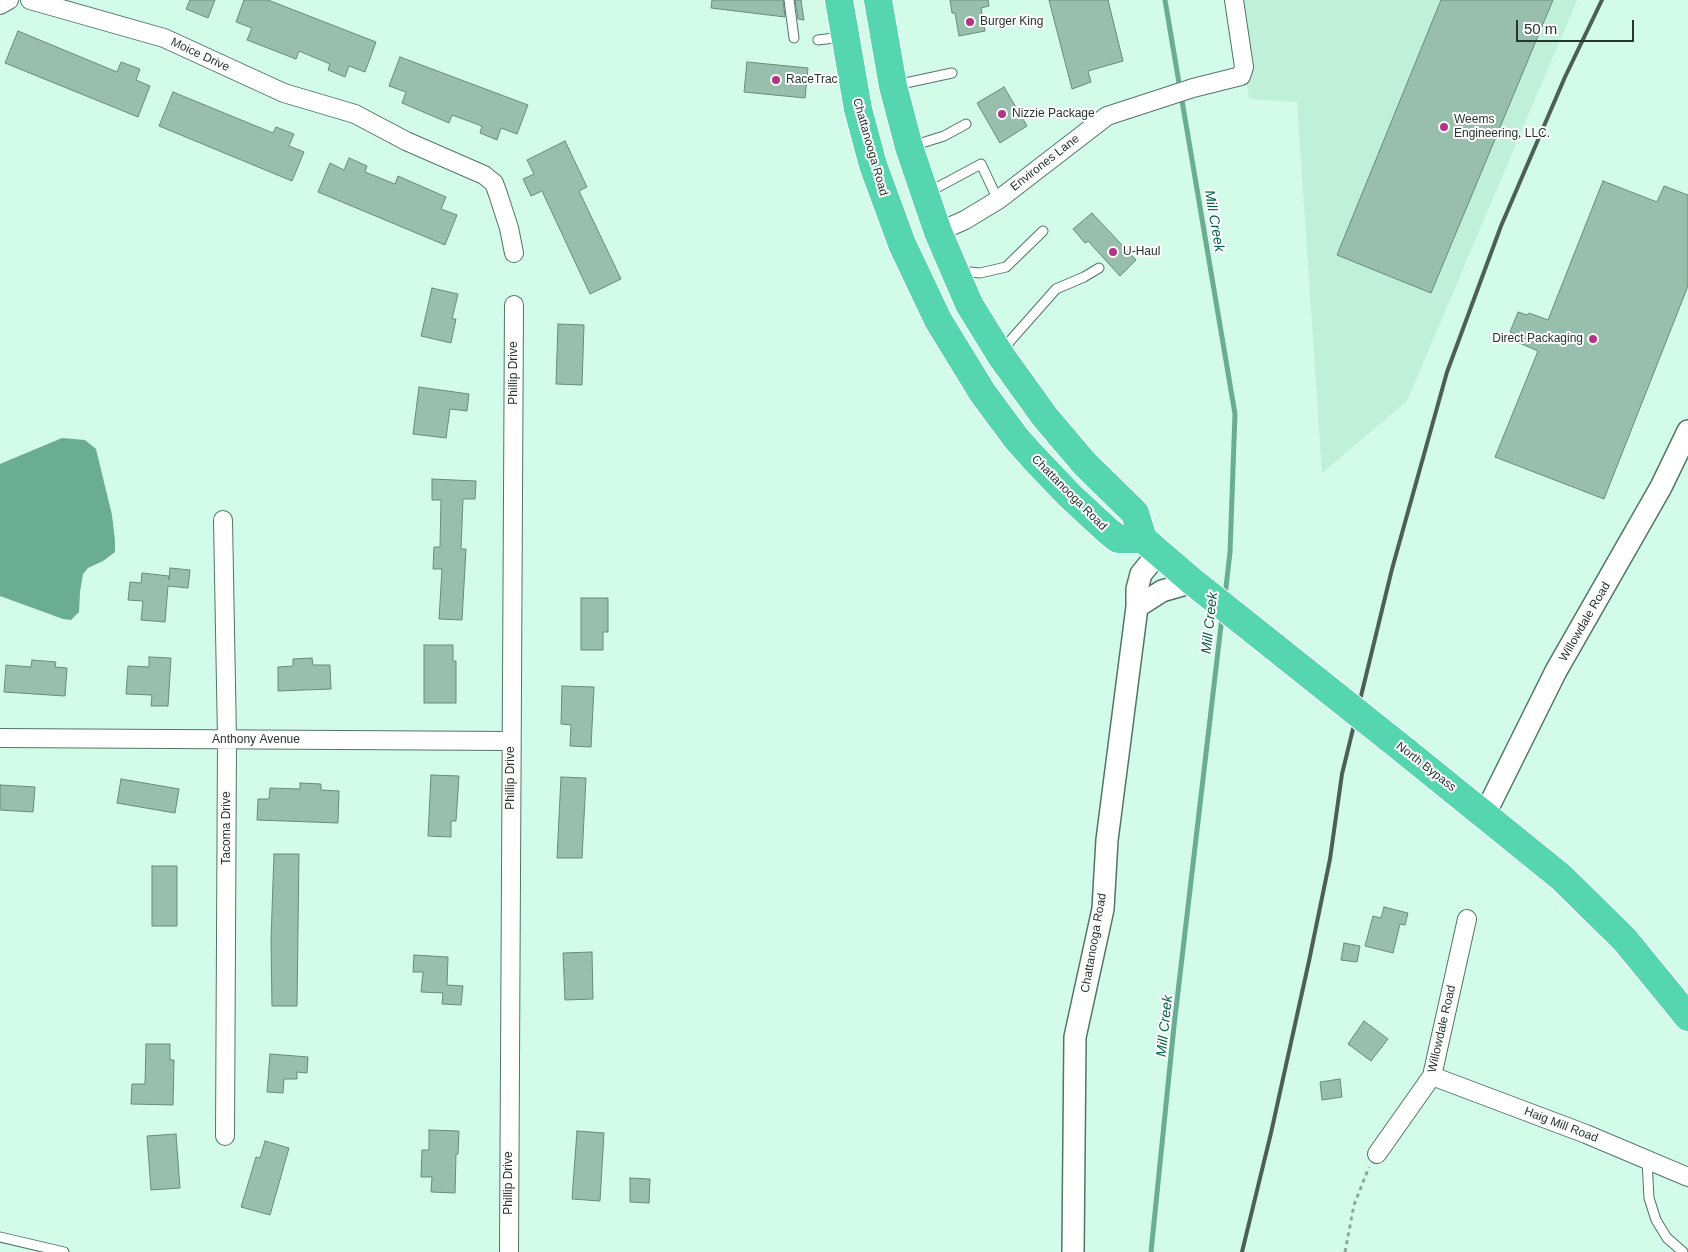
<!DOCTYPE html>
<style>
body{margin:0}
#map{position:relative;width:1688px;height:1252px;overflow:hidden;background:#d3fbea;font-family:Arial,sans-serif}
canvas{display:block}
.scale{position:absolute;left:1516px;top:20px;width:118px;height:22px;box-sizing:border-box;border:2px solid #27362f;border-top:0;padding-left:6px;font-size:15px;line-height:18px;white-space:nowrap;color:#27362f;-webkit-text-stroke:4px #fefefe;paint-order:stroke}
</style>
<div id="map">
<canvas width="1688" height="1252"></canvas>
<div class="scale">50 m</div>
</div>
<script>
const g = document.querySelector('canvas').getContext('2d');
g.lineJoin = 'round';
function fillPath(path, color) {
  g.fillStyle = color;
  g.fill(path, 'evenodd');
}
function poly(rows) {
  const path = new Path2D();
  for (const r of rows) {
    path.moveTo(r[0], r[1]);
    for (let i = 2; i < r.length; i += 2) path.lineTo(r[i], r[i + 1]);
  }
  return path;
}
function stroke(path, color, width, dash) {
  g.strokeStyle = color;
  g.lineWidth = width;
  g.lineCap = dash ? 'butt' : 'round';
  g.setLineDash(dash || []);
  g.stroke(path);
}
function label(font, color, halo, rows, align = 'center') {
  g.font = font + ' Arial,sans-serif';
  g.lineWidth = 4;
  g.setLineDash([]);
  g.textBaseline = 'middle';
  g.strokeStyle = halo;
  g.fillStyle = color;
  for (const [text, x, y, turn = 0] of rows) {
    g.save();
    g.translate(x, y);
    g.rotate((+turn || 0) * Math.PI / 180);
    g.textAlign = isNaN(turn) ? turn : align;
    if (halo) g.strokeText(text, 0, 0);
    g.fillText(text, 0, 0);
    g.restore();
  }
}
const built = poly([
 [1234,0,1577,0,1407,401,1322,473,1297,102,1249,99]
]);
const water = poly([
 [62,438,85,440,96,449,112,515,115,541,115,552,103,561,88,568,83,574,80,592,79,612,71,620,63,619,0,596,0,464]
]);
const stream = poly([
 [1165,0,1235,414,1230,552,1225,596],
 [1151,1252,1174,1026,1222,617]
]);
const building = poly([
 [190,0,215,0,208,18,186,9,190,0],
 [244,0,268,0,376,42,365,72,349,66,345,77,328,70,330,64,299,51,296,59,247,40,252,28,236,22,244,0],
 [712,0,783,0,785,17,711,8,712,0],
 [795,0,801,0,804,20,798,19,795,0],
 [950,0,988,0,989,6,981,8,985,31,959,36,955,13,952,13,950,0],
 [1049,0,1108,0,1123,61,1088,71,1091,82,1072,89,1049,0],
 [1441,0,1553,0,1431,293,1337,255,1441,0],
 [18,31,117,72,121,62,140,69,136,80,150,86,138,117,5,63,18,31],
 [400,57,528,105,517,134,501,128,497,140,480,133,482,126,452,115,449,123,402,103,406,92,389,86,400,57],
 [747,62,808,68,805,98,744,92,747,62],
 [1004,87,1027,126,1000,143,977,103,1004,87],
 [173,92,273,133,276,127,294,134,289,146,304,152,292,181,159,126,173,92],
 [565,141,587,187,579,191,621,279,590,294,542,191,531,196,523,179,534,174,527,160,565,141],
 [349,158,367,166,365,172,395,184,398,176,446,197,441,209,457,215,445,245,318,192,330,163,344,170,349,158],
 [1603,181,1657,202,1664,186,1688,195,1688,286,1604,499,1495,457,1538,351,1517,342,1520,336,1510,332,1518,312,1527,315,1529,313,1548,320,1603,181],
 [1092,213,1136,260,1120,276,1088,241,1085,243,1073,229,1092,213],
 [432,288,458,294,452,319,456,319,451,343,421,336,432,288],
 [558,324,584,325,582,385,556,384,558,324],
 [419,387,469,394,467,411,450,409,446,438,413,434,419,387],
 [432,479,476,481,475,499,463,499,461,549,466,549,462,620,439,619,442,569,433,569,434,547,440,547,441,500,432,500,432,479],
 [170,568,190,570,188,588,168,586,165,622,141,620,143,601,128,600,130,582,141,583,142,573,169,576,169,580,170,568],
 [581,598,608,598,608,632,603,632,603,650,581,650,581,598],
 [424,645,453,645,453,661,456,661,456,703,424,703,424,645],
 [149,657,171,658,168,706,151,706,152,695,126,694,128,666,149,667,149,657],
 [312,658,313,665,330,665,331,689,278,691,278,667,293,666,293,659,312,658],
 [32,660,56,662,55,667,67,668,65,696,4,692,6,665,31,667,32,660],
 [562,686,594,687,591,747,570,746,571,725,561,724,562,686],
 [431,775,459,776,456,821,451,821,451,837,428,836,431,775],
 [561,777,586,778,582,858,557,858,561,777],
 [121,779,179,789,175,813,117,803,121,779],
 [300,783,321,784,321,790,339,791,338,823,257,820,258,799,269,799,270,788,300,789,300,783],
 [0,785,35,787,33,812,0,810,0,785],
 [274,854,299,854,297,1006,272,1006,271,940,274,854],
 [152,866,177,866,177,926,152,926,152,866],
 [1384,907,1408,913,1405,925,1400,924,1393,953,1365,946,1373,916,1381,918,1384,907],
 [1344,943,1360,946,1357,962,1341,960,1344,943],
 [592,952,593,999,565,1000,563,953,592,952],
 [414,955,448,957,447,985,463,986,461,1005,442,1004,443,993,421,992,423,972,413,972,414,955],
 [1364,1021,1388,1039,1371,1061,1348,1044,1364,1021],
 [146,1044,170,1044,170,1060,174,1060,173,1105,131,1104,132,1084,145,1084,146,1044],
 [270,1054,308,1057,307,1073,297,1072,297,1079,284,1079,283,1093,267,1092,270,1054],
 [1340,1079,1342,1097,1322,1100,1320,1082,1340,1079],
 [429,1130,459,1131,458,1154,456,1154,455,1193,431,1192,432,1177,421,1177,422,1150,429,1150,429,1130],
 [577,1131,604,1133,600,1201,572,1199,577,1131],
 [176,1134,180,1188,151,1190,147,1136,176,1134],
 [265,1141,289,1148,270,1215,241,1207,256,1157,260,1158,265,1141],
 [630,1178,650,1179,649,1203,630,1202,630,1178]
]);
const path = poly([
 [1345,1252,1354,1205,1369,1167]
]);
const service = poly([
 [789,0,794,38],
 [818,40,842,37],
 [896,85,952,73],
 [912,146,944,136,966,124],
 [927,193,981,164,998,200],
 [959,271,980,273,1006,267,1043,231],
 [1003,352,1010,341,1056,289,1084,277,1099,268],
 [1647,1160,1649,1198,1656,1220,1667,1238,1683,1252],
 [0,1237,64,1252]
]);
const minor = poly([
 [30,0,164,38,284,93,355,114,406,141,484,175,494,183,498,194,509,228,514,253],
 [0,5,9,0],
 [938,232,965,220,998,200,1107,116,1193,88,1241,76,1244,67,1234,0],
 [223,520,227,740,225,1136],
 [0,738,511,741],
 [1432,1076,1586,1134,1688,1177],
 [1377,1154,1432,1076,1467,919],
 [509,1252,514,305]
]);
const tertiary = poly([
 [1137,607,1162,591,1193,582],
 [1485,814,1556,671,1661,487,1688,431],
 [1073,1252,1075,1037,1103,909,1107,840,1137,607,1137,589,1141,574,1159,552]
]);
const trunk = poly([
 [839,0,858,109,873,165,902,244,938,320,982,392,1016,438,1032,456,1069,495,1108,531,1118,539,1143,539],
 [878,0,893,86,909,147,938,232,969,304,1001,356,1045,417,1084,463,1135,513,1143,539],
 [1143,539,1193,582],
 [1404,750,1561,877,1625,940,1688,1017]
]);
const rail = poly([
 [1242,1252,1271,1133,1309,961,1330,859,1342,774,1392,569,1447,372,1501,226,1565,77,1602,0]
]);
const trunkBridge = poly([
 [1193,582,1404,750]
]);
const markers = [
 [970,22,5,"#b33483"],
 [776,80,5,"#b33483"],
 [1002,114,5,"#b33483"],
 [1444,127,5,"#b33483"],
 [1113,252,5,"#b33483"],
 [1593,339,5,"#b33483"]
];
const poiNames = [
 ["Burger King",980,22],
 ["RaceTrac",786,80],
 ["Nizzie Package",1012,114],
 ["Weems",1454,120],
 ["Engineering, LLC.",1454,134],
 ["U-Haul",1123,252],
 ["Direct Packaging",1583,339,"right"]
];
const streetNames = [
 ["Moice Drive",200,55,25],
 ["Chattanooga Road",870,147,74],
 ["Environes Lane",1045,163,-38],
 ["Phillip Drive",514,373,-90],
 ["Chattanooga Road",1069,493,45],
 ["Willowdale Road",1585,622,-60],
 ["Anthony Avenue",256,740],
 ["North Bypass",1426,767,38],
 ["Phillip Drive",511,778,-90],
 ["Tacoma Drive",227,828,-90],
 ["Chattanooga Road",1094,943,-80],
 ["Willowdale Road",1442,1029,-77],
 ["Haig Mill Road",1561,1125,21],
 ["Phillip Drive",509,1183,-90]
];
const waterNames = [
 ["Mill Creek",1214,221,80],
 ["Mill Creek",1210,623,-84],
 ["Mill Creek",1165,1026,-84]
];
fillPath(built, '#c0efda');
fillPath(water, '#6aad92');
stroke(stream, '#6aad92', 5);
fillPath(building, '#98beae');
stroke(building, '#678b7c', 1);
stroke(service, '#527566', 11);
stroke(minor, '#527566', 20);
stroke(tertiary, '#527566', 24);
stroke(trunk, '#fff', 30);
stroke(path, '#8ba99c', 3, [4, 4]);
stroke(service, '#fff', 9);
stroke(minor, '#fff', 18);
stroke(tertiary, '#fff', 21);
stroke(trunk, '#56d6af', 28);
stroke(rail, '#4c6057', 4);
stroke(trunkBridge, '#fff', 30, []);
stroke(trunkBridge, '#56d6af', 28);
for (const [x, y, r, color] of markers) {
  const dot = new Path2D();
  dot.arc(x, y, r, 0, 2 * Math.PI);
  g.fillStyle = color;
  g.fill(dot);
  stroke(dot, '#fefefe', 2);
}
label('12px', '#27362f', '#fefefe', poiNames, 'left');
label('12px', '#27362f', '#fefefe', streetNames);
label('italic 14px', '#005e44', '#fefefe', waterNames);
</script>
